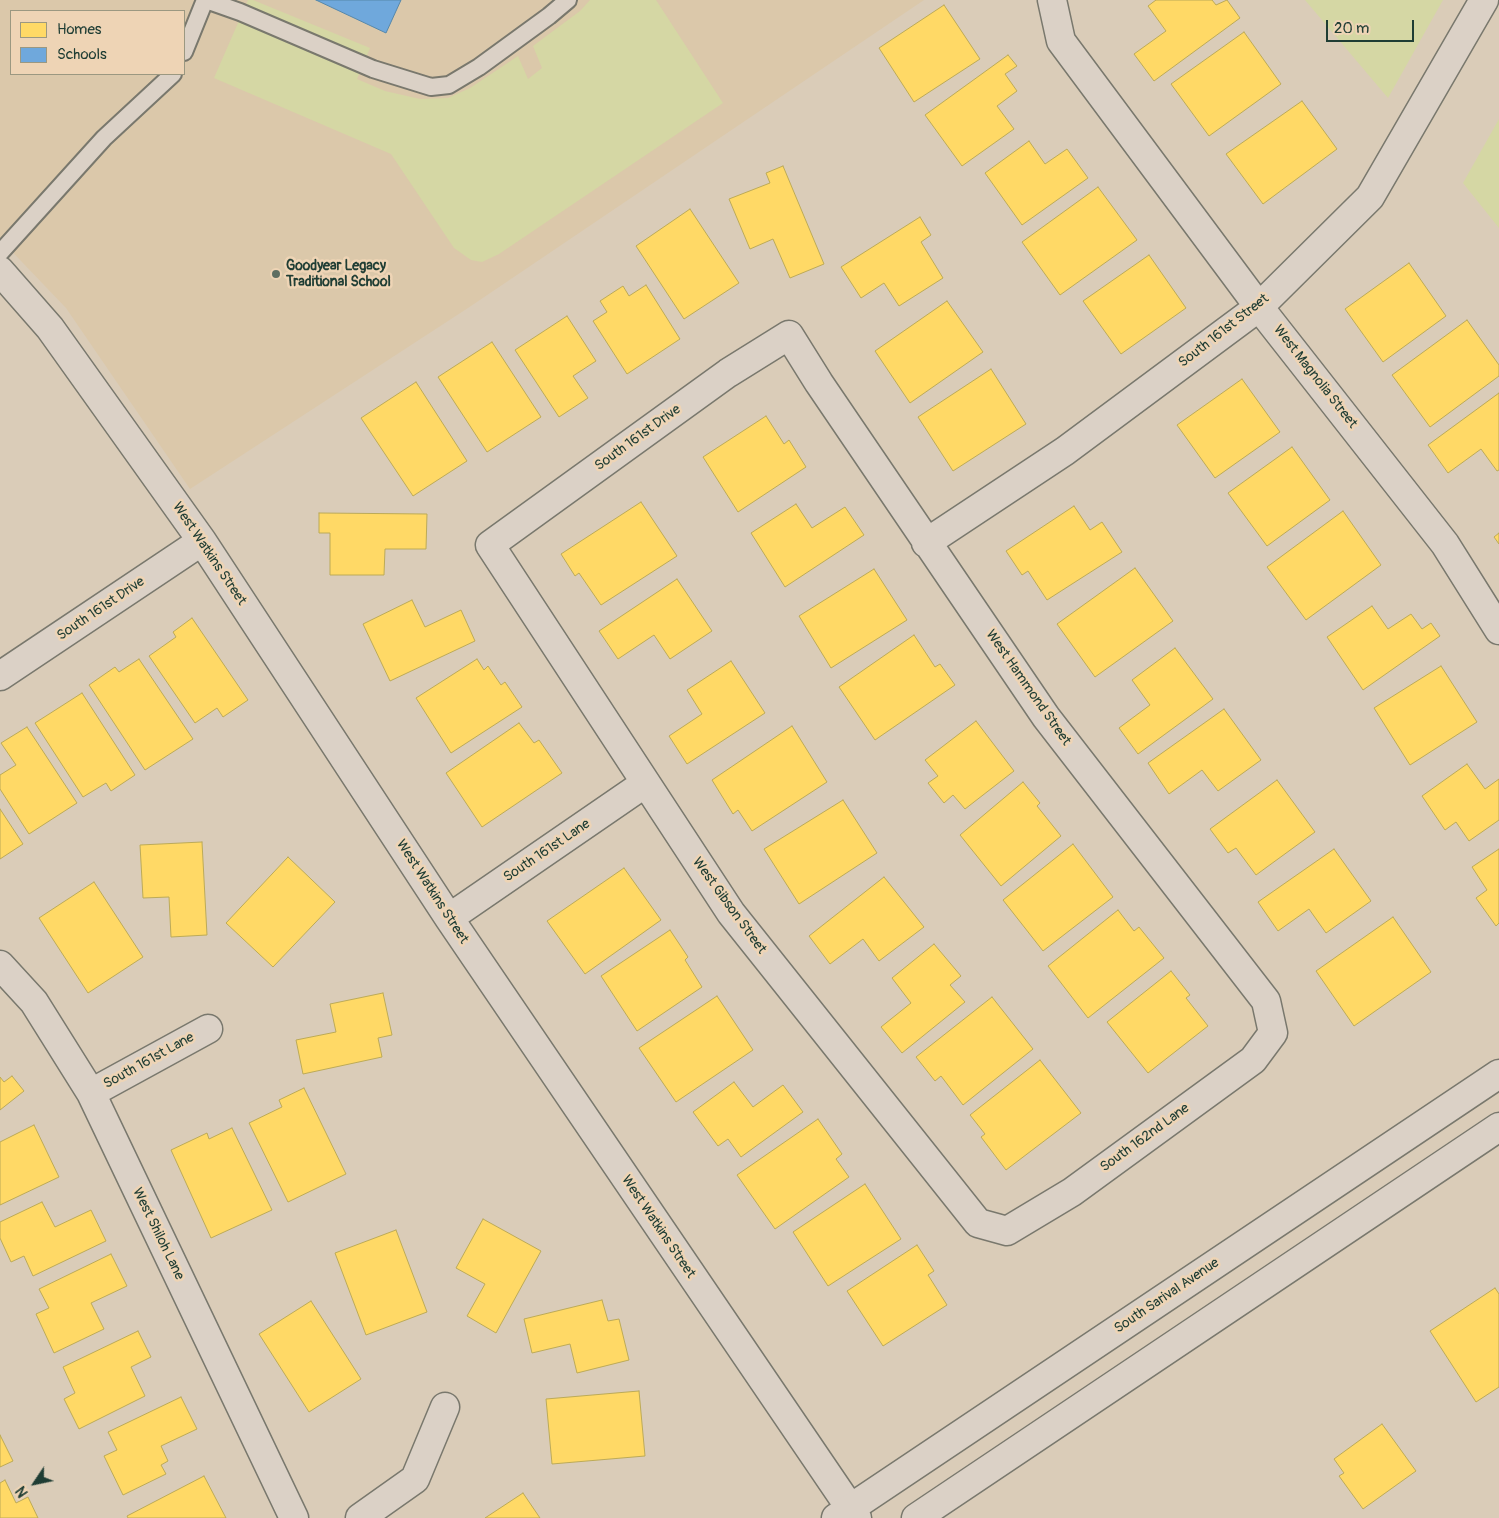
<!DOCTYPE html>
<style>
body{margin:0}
#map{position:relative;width:1499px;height:1518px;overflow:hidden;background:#daccb8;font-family:Pangolin,sans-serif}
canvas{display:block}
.legend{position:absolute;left:10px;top:10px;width:175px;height:65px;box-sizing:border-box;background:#eed4b5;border:1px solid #9b9881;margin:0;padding:6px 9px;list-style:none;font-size:15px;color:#1f3d34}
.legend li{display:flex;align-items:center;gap:10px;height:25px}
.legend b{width:25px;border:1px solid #9b9881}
.north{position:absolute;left:10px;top:1458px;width:50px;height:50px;-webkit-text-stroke:4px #eed4b5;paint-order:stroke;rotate:236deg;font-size:14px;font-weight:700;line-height:20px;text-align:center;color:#1f3d34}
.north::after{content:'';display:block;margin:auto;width:18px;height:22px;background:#1f3d34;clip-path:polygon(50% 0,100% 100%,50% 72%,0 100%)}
.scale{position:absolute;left:1326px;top:20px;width:88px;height:22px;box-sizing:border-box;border:2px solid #1f3d34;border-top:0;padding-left:6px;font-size:15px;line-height:18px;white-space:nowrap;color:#1f3d34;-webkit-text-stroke:4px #eed4b5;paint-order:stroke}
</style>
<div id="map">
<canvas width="1499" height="1518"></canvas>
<ul class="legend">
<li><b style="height:14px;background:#ffd966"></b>Homes</li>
<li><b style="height:14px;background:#6fa8dc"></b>Schools</li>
</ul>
<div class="north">N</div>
<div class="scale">20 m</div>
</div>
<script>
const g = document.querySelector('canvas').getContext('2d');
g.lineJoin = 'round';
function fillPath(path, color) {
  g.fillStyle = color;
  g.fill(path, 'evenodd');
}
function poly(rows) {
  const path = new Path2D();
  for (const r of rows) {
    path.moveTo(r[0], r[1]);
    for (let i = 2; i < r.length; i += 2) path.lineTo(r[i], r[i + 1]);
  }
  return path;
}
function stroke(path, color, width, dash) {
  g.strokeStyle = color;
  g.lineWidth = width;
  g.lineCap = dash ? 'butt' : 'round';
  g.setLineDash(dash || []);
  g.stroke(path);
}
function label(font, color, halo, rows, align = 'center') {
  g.font = font + ' Pangolin,sans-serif';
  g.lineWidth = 5;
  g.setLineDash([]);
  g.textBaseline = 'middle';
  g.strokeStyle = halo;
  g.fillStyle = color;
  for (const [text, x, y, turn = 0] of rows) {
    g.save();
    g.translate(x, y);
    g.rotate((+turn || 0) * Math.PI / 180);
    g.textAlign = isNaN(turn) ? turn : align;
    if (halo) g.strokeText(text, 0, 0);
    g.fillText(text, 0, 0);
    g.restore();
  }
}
const built = poly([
 [0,0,924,0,468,308,190,489,66,308,0,239],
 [11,11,184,11,184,74,11,74]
]);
const green = poly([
 [248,0,253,0,370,48,357,79,385,91,420,99,448,98,470,88,518,56,528,79,542,68,533,46,580,11,590,0,656,0,723,103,499,254,482,262,471,260,454,248,391,154,214,78],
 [1305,0,1443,0,1388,98],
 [1499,119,1499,228,1463,183]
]);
const homes = poly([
 [1156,0,1212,0,1216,5,1227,0,1240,18,1154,81,1134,54,1166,31,1148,6,1156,0],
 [944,5,980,59,914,102,879,48,944,5],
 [1244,32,1281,84,1209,136,1171,84,1244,32],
 [1008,55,1017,66,1005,74,1017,91,997,106,1014,129,962,166,925,115,1008,55],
 [1302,101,1337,149,1263,204,1226,154,1302,101],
 [1029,141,1045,164,1067,149,1088,178,1022,225,985,173,1029,141],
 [783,166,824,264,790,278,773,239,750,249,729,199,770,183,766,173,783,166],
 [1098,187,1137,240,1060,295,1022,242,1098,187],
 [690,209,739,283,684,319,636,246,690,209],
 [920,217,931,235,921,242,943,278,899,306,884,283,861,298,841,267,920,217],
 [1149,255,1186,308,1121,354,1083,301,1149,255],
 [1409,263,1446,316,1383,362,1345,309,1409,263],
 [646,285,680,339,627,374,593,321,607,312,600,301,623,286,629,296,646,285],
 [947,301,983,352,910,403,875,351,947,301],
 [567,316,596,361,573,376,588,398,559,417,515,350,567,316],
 [1467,320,1499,365,1499,376,1430,427,1392,375,1467,320],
 [492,342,541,417,487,452,438,377,492,342],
 [991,369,1026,424,953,471,918,417,991,369],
 [1242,379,1280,432,1215,478,1177,425,1242,379],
 [416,382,467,461,413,496,361,418,416,382],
 [1499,393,1499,470,1497,471,1481,449,1448,473,1428,445,1499,393],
 [766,416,784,444,789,440,806,467,738,512,703,457,766,416],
 [1292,447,1330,500,1267,546,1228,493,1292,447],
 [641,502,677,556,601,605,579,573,575,576,561,554,641,502],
 [796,504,812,528,845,507,864,535,785,587,751,533,796,504],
 [1074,506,1090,530,1102,522,1122,552,1047,600,1028,571,1022,575,1006,551,1074,506],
 [1343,511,1381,565,1306,620,1267,567,1343,511],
 [319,513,427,514,426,549,385,549,384,575,330,575,330,533,319,533,319,513],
 [1499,533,1499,544,1494,537,1499,533],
 [1135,568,1173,621,1095,677,1057,624,1135,568],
 [874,569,907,620,831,668,799,616,874,569],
 [677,579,712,631,670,659,654,635,618,659,599,631,677,579],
 [412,600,425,627,461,610,475,641,390,681,363,624,412,600],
 [1372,606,1388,629,1411,614,1422,629,1431,623,1440,636,1363,690,1327,637,1372,606],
 [192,618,248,700,223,717,217,708,195,723,149,656,176,637,173,632,192,618],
 [914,635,935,667,940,664,955,685,875,740,839,687,914,635],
 [1175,648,1213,699,1138,754,1119,728,1150,705,1132,680,1175,648],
 [139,659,193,739,145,770,89,685,115,667,119,672,139,659],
 [477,659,484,670,488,666,501,685,505,682,522,707,451,753,416,698,477,659],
 [731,661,765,713,687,764,669,736,702,714,687,690,731,661],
 [1441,666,1477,722,1410,765,1374,708,1441,666],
 [82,693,135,775,111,791,106,783,83,797,35,723,82,693],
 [1224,709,1261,760,1218,791,1202,770,1169,794,1148,763,1224,709],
 [976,721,1014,771,965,809,953,795,944,803,928,783,938,776,925,760,976,721],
 [519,723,534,743,539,740,562,773,482,827,446,773,519,723],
 [792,726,827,782,752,831,738,810,733,814,712,780,792,726],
 [27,727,77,803,29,834,0,789,0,775,16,765,1,743,27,727],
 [1467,764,1485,789,1499,779,1499,820,1469,841,1456,822,1445,830,1422,796,1467,764],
 [1277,780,1315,832,1256,875,1236,848,1228,853,1210,829,1277,780],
 [1023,782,1040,803,1037,806,1061,836,1001,886,960,835,1023,782],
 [843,800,877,853,799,904,764,849,843,800],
 [0,809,23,844,0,859,0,809],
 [202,842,207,935,171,937,169,897,143,898,140,845,202,842],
 [1073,844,1113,897,1043,951,1003,900,1073,844],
 [1334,849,1371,901,1326,933,1309,909,1278,931,1258,902,1334,849],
 [1499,849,1499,923,1496,926,1476,898,1487,890,1472,867,1499,849],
 [288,857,335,902,273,967,226,923,288,857],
 [624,868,661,920,585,974,547,921,624,868],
 [884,877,924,927,879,961,863,939,830,964,809,936,884,877],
 [94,882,143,957,88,993,39,918,94,882],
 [1118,910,1134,931,1139,927,1164,958,1088,1018,1048,966,1118,910],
 [1393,917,1431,972,1354,1026,1316,971,1393,917],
 [670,930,688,957,685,960,702,987,637,1031,601,976,670,930],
 [934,944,961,976,950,985,965,1002,902,1053,881,1027,911,1003,892,978,934,944],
 [1171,971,1190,995,1186,998,1208,1026,1148,1073,1107,1022,1171,971],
 [383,993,392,1035,378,1038,382,1057,303,1074,296,1040,336,1032,330,1004,383,993],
 [717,996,753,1050,676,1102,639,1048,717,996],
 [992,997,1033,1049,963,1105,941,1076,935,1081,916,1057,992,997],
 [1040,1060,1081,1113,1006,1170,981,1137,985,1134,970,1115,1040,1060],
 [12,1076,24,1091,0,1110,0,1077,4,1082,12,1076],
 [734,1082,753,1107,783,1085,803,1112,741,1157,728,1139,718,1146,693,1112,734,1082],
 [304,1088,346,1174,288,1202,249,1123,282,1107,279,1100,304,1088],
 [818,1119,842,1154,836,1159,849,1177,775,1229,737,1175,818,1119],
 [34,1125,59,1177,0,1205,0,1142,34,1125],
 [232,1128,272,1210,211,1238,171,1150,207,1133,209,1139,232,1128],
 [865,1184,901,1239,828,1286,793,1232,865,1184],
 [42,1202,55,1227,91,1210,106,1241,33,1276,24,1256,11,1262,0,1238,0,1222,42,1202],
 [483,1219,541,1251,496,1333,467,1316,485,1284,456,1268,483,1219],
 [396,1230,427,1312,366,1335,335,1253,396,1230],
 [917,1245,934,1271,928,1275,947,1305,883,1346,847,1291,917,1245],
 [111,1254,127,1286,91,1303,104,1329,54,1353,36,1314,49,1308,39,1289,111,1254],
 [1495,1288,1499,1294,1499,1387,1476,1402,1430,1331,1495,1288],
 [602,1300,608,1321,619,1319,629,1360,577,1373,570,1344,532,1353,524,1319,602,1300],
 [311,1301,361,1379,309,1412,259,1334,311,1301],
 [138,1331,151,1357,131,1367,145,1396,79,1429,64,1399,75,1393,63,1367,138,1331],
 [639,1391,645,1456,552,1464,546,1399,639,1391],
 [181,1397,197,1429,161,1446,168,1461,161,1465,166,1474,123,1495,104,1456,117,1450,108,1432,181,1397],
 [1382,1424,1416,1471,1363,1509,1339,1476,1344,1473,1334,1459,1382,1424],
 [0,1435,13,1461,0,1467,0,1435],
 [204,1476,226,1518,128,1518,127,1516,204,1476],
 [5,1480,16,1503,28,1497,38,1518,0,1518,0,1483,5,1480],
 [523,1493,540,1518,485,1518,523,1493]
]);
const schools = poly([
 [316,0,401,0,386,33,316,0]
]);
const service = poly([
 [206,0,240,12,373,69,431,87,449,85,479,67,549,16,568,0],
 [184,52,205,0],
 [0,253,104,138,173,74]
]);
const minor = poly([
 [1052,0,1061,41,1259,307,1445,544,1499,630],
 [0,271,50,328,202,541,449,918,857,1518],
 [789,335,819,383,1046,717,1266,1001,1273,1033,1253,1060,1072,1192,1007,1231,978,1223,731,913,490,545,728,373,789,335],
 [926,543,1065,451,1259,307,1370,197,1484,0],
 [0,676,202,541],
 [449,918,644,784],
 [0,965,34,1002,91,1093,294,1518],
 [91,1093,208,1029],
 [360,1518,415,1479,445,1407]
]);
const secondary = poly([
 [836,1518,1499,1074],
 [916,1518,1499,1127]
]);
const markers = [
 [276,274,5,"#606f62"]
];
const poiNames = [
 ["Goodyear Legacy",286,266],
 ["Traditional School",286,282]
];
const streetNames = [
 ["South 161st Street",1224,331,-38],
 ["West Magnolia Street",1315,377,52],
 ["South 161st Drive",638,438,-36],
 ["West Watkins Street",209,554,56],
 ["South 161st Drive",101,609,-34],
 ["West Hammond Street",1028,688,55],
 ["South 161st Lane",547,851,-34],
 ["West Watkins Street",432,892,57],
 ["West Gibson Street",729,906,54],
 ["South 161st Lane",149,1061,-29],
 ["South 162nd Lane",1145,1138,-36],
 ["West Watkins Street",658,1227,56],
 ["West Shiloh Lane",158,1234,64],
 ["South Sarival Avenue",1167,1296,-34]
];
fillPath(built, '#dbc8aa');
fillPath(green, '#d5d7a4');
fillPath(homes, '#ffd966');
stroke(homes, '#bcaa57', 1);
fillPath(schools, '#6fa8dc');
stroke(schools, '#5788aa', 1);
stroke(service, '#79786d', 20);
stroke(minor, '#79786d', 31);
stroke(secondary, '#79786d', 31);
stroke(service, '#dbd1c6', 16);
stroke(minor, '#dbd1c6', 28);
stroke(secondary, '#dbd1c6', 28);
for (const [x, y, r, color] of markers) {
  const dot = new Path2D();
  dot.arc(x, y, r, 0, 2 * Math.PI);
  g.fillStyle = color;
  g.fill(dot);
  stroke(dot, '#eed4b5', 2);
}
label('bold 14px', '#1f3d34', '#eed4b5', poiNames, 'left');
label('14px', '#1f3d34', '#eed4b5', streetNames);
</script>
